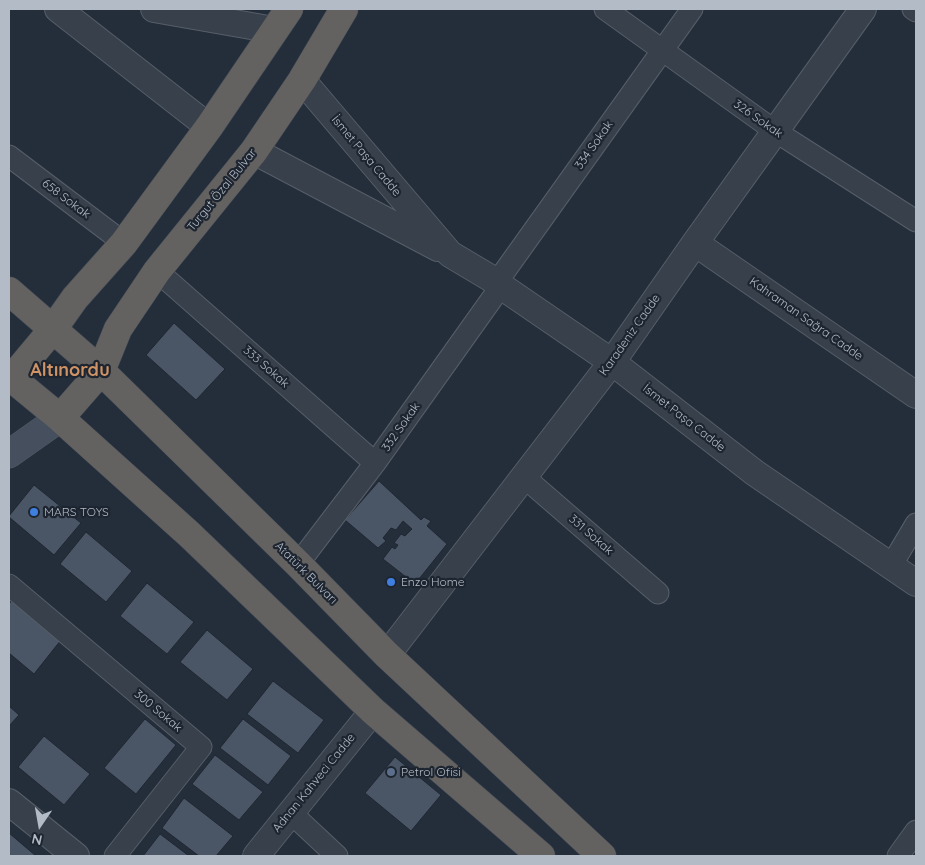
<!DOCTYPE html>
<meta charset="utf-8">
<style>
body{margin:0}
#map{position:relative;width:925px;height:865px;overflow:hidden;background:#242e3b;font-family:Quicksand,sans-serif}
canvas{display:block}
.frame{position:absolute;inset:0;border:10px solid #b3bbc7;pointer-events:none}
.north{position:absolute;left:15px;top:800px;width:50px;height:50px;-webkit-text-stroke:4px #1d2530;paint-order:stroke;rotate:192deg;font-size:14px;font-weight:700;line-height:20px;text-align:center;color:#b3bbc7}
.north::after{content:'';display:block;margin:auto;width:18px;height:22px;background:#b3bbc7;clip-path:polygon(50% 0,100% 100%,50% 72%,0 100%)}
</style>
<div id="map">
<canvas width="925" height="865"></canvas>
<div class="frame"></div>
<div class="north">N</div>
</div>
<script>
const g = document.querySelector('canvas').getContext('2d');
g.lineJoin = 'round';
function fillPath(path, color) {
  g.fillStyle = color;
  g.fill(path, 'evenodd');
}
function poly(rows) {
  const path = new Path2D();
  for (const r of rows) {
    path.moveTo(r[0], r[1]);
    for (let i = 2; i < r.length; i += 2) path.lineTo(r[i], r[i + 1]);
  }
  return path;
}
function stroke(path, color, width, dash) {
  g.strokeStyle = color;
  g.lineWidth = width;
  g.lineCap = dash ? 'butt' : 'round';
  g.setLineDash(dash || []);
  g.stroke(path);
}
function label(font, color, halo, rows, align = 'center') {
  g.font = font + ' Quicksand,sans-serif';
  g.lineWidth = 4.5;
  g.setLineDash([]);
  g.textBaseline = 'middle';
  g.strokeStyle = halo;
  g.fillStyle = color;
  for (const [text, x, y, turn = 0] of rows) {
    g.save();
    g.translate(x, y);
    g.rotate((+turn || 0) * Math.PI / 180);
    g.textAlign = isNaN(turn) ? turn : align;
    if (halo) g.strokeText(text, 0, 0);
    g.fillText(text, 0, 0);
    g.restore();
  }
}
const building = poly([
 [174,323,225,369,196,400,146,355,174,323],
 [379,481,421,520,424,517,431,521,427,526,447,544,415,584,383,559,392,547,395,549,398,545,394,543,401,534,405,536,412,529,403,521,396,530,391,528,383,538,386,541,378,548,345,520,379,481],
 [34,485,81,523,54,555,9,517,9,516,34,485],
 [86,532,132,571,106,602,60,564,86,532],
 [147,583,194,622,167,654,120,616,147,583],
 [12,600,61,640,34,674,9,653,9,604,12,600],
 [207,630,253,669,227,700,180,662,207,630],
 [273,681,324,720,298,753,247,714,273,681],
 [9,706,19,715,9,726,9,706],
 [145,719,176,745,136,794,104,768,145,719],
 [243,719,291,756,268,785,220,748,243,719],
 [44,736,90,774,64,805,18,767,44,736],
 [215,755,263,792,239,820,192,784,215,755],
 [395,757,441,795,411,831,365,793,395,757],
 [184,798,233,836,216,856,199,856,162,828,184,798],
 [9,833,36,856,9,856,9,833],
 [160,834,189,856,143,856,160,834]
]);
const minor = poly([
 [605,9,775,131,916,221],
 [913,9,916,11],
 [9,156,124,243],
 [157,271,375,463],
 [497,282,692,9],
 [524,477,658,593],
 [298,564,375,463,501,286],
 [891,566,916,524],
 [9,585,201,747,115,856],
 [291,813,337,856],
 [898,856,916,831]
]);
const tertiary = poly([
 [58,9,209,127],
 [154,9,274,30],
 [302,80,450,254,497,282,501,286,612,362,755,473,916,583],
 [254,151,438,248],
 [695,243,916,395],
 [387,655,612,362,695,243,863,9],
 [9,802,76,856],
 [256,856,373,711]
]);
const secondary = poly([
 [9,454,60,418]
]);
const trunk = poly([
 [9,291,101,371,298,564,387,655,602,856],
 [9,376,60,418,190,535,373,711,541,856],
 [12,378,53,329,75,298,124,243,209,127,289,9],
 [60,418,101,371,118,329,157,271,254,151,302,80,344,9]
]);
const markers = [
 [34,512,5,"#3f7fe0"],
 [391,582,5,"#3f7fe0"],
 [391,772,5,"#5c6f8a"]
];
const streetNames = [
 ["326 Sokak",758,119,35],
 ["334 Sokak",594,145,-55],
 ["İsmet Paşa Cadde",366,156,50],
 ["Turgut Özal Bulvar",222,190,-51],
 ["658 Sokak",66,199,37],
 ["Kahraman Sağra Cadde",806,319,35],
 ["Karadeniz Cadde",630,335,-55],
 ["333 Sokak",266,367,41],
 ["İsmet Paşa Cadde",684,418,38],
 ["332 Sokak",401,427,-55],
 ["331 Sokak",591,535,41],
 ["Atatürk Bulvarı",306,573,45],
 ["300 Sokak",158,711,40],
 ["Adnan Kahveci Cadde",314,783,-51]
];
const poiNames = [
 ["MARS TOYS",44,512],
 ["Enzo Home",401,582],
 ["Petrol Ofisi",401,772]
];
const districtNames = [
 ["Altınordu",70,371]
];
fillPath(building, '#4a5565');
stroke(building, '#1f2732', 1);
stroke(minor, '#565e69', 23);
stroke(tertiary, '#565e69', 28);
stroke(secondary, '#565e69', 29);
stroke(trunk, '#434b56', 29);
stroke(minor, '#38404b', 21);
stroke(tertiary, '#38404b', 26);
stroke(secondary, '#464f5e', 28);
stroke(trunk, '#646260', 28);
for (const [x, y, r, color] of markers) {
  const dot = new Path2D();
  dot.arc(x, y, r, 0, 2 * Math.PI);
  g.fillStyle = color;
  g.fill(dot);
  stroke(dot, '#1d2530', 2);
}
label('12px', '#b3bbc7', '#1d2530', streetNames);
label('12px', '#b3bbc7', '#1d2530', poiNames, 'left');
label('bold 18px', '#d09365', '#1d2530', districtNames);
</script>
